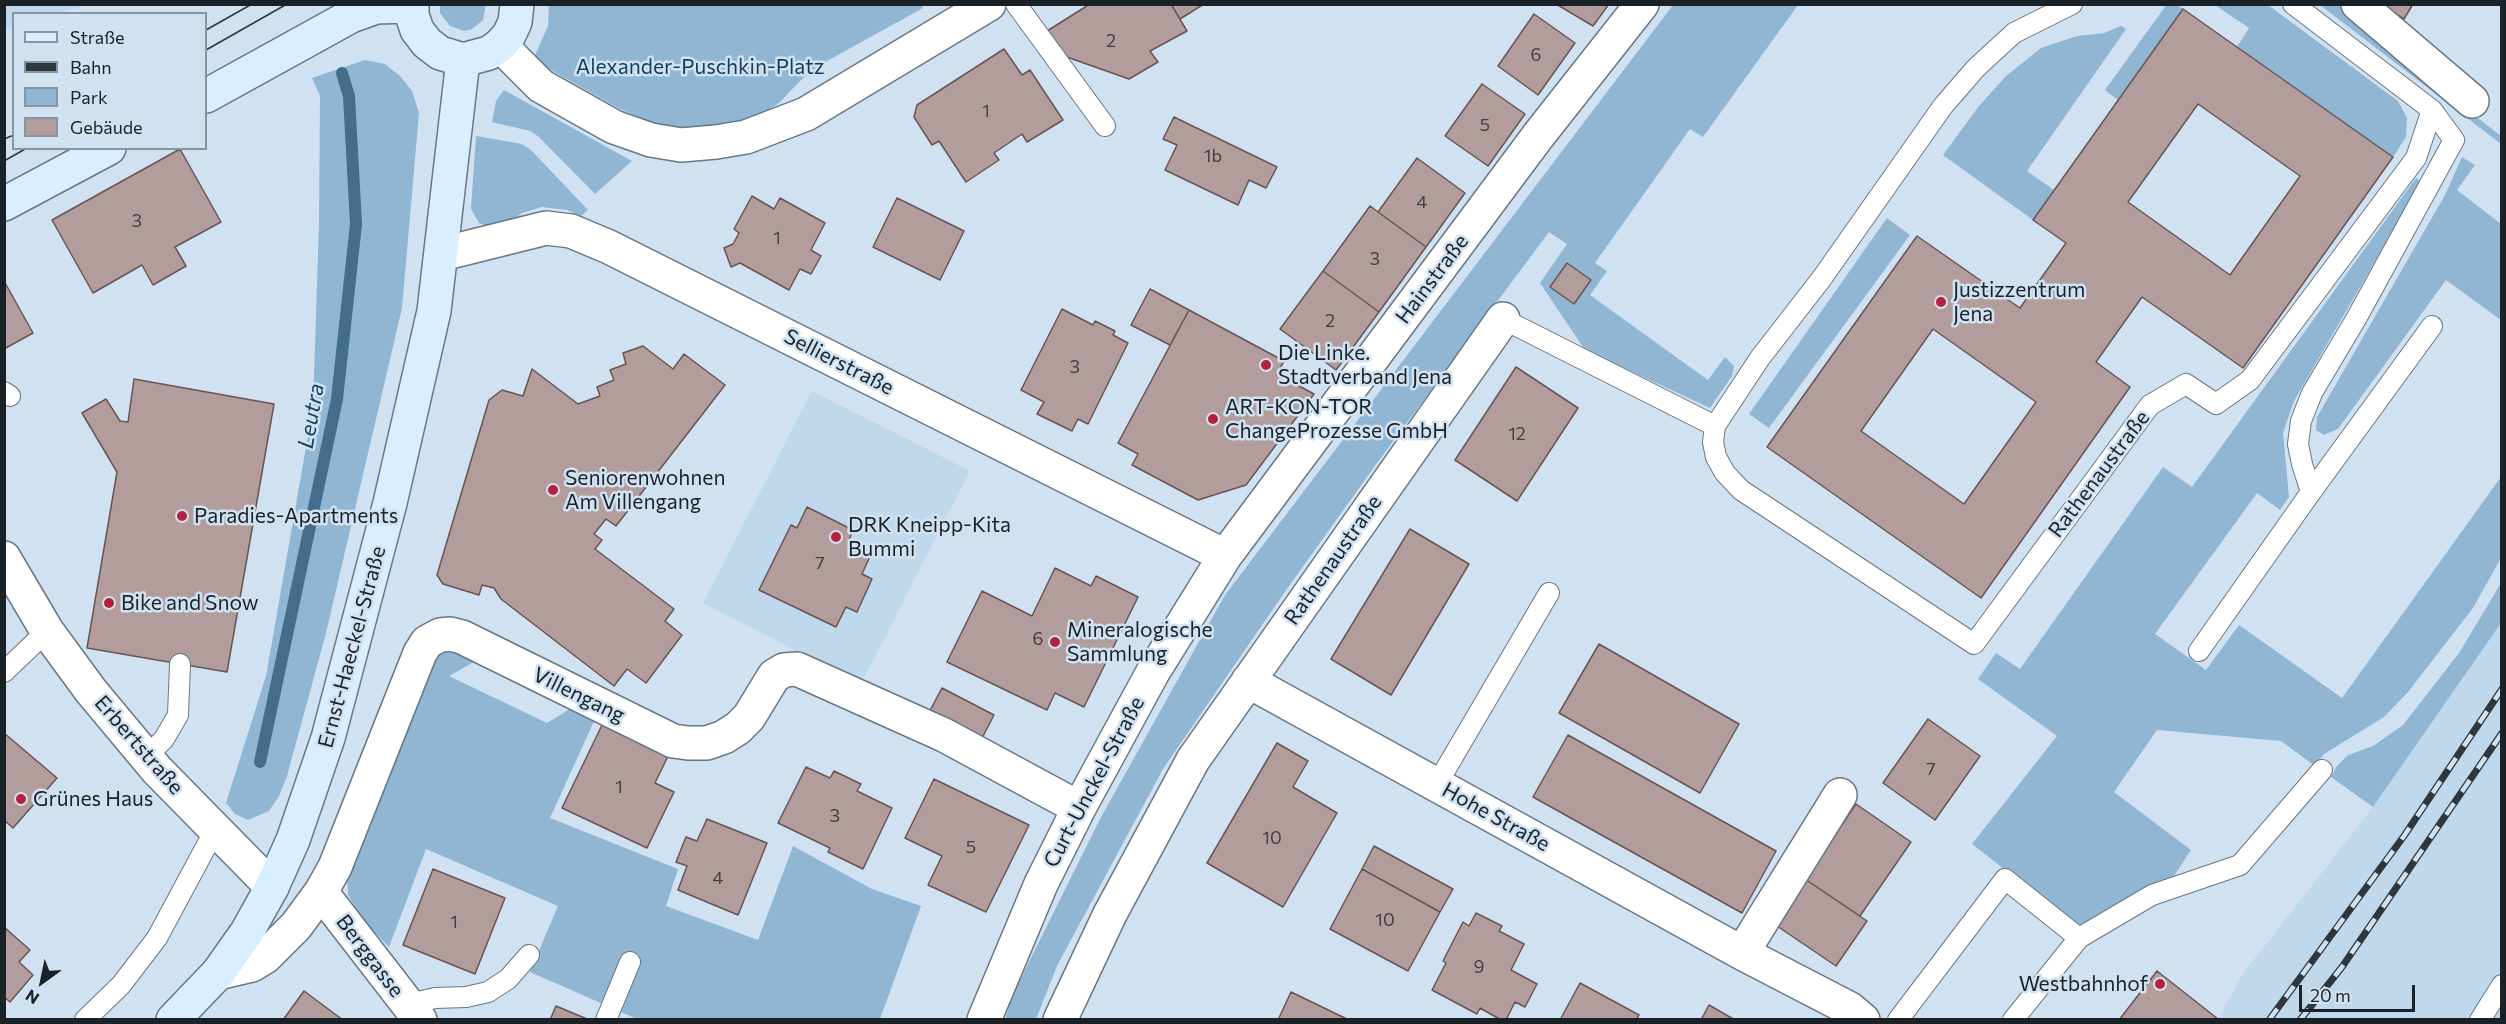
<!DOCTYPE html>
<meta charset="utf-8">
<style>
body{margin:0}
#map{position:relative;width:2506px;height:1024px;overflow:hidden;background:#d0e2f1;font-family:Commissioner,sans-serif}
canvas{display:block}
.frame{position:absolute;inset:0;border:6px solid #1b2227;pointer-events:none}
.legend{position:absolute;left:12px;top:12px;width:195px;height:138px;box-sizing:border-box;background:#d0e2f1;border:2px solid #8895a0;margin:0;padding:8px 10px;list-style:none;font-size:18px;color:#1b2227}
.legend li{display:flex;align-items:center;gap:12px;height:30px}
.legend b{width:30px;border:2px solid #8895a0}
.north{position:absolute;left:12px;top:952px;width:60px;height:60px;-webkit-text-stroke:4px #d0e2f1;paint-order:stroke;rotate:213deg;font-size:16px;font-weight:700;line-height:24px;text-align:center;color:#1b2227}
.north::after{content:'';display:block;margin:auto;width:21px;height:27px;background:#1b2227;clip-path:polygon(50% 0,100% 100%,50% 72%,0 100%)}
.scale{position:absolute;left:2299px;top:985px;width:116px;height:27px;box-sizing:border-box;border:3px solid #1b2227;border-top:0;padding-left:8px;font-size:18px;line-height:21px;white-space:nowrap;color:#1b2227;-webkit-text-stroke:4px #d0e2f1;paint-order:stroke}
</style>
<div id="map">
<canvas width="2506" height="1024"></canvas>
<div class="frame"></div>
<ul class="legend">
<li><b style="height:8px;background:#d9eeff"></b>Straße</li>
<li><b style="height:8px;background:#2e373d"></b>Bahn</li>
<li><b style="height:16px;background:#91b6d4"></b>Park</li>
<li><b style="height:16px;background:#b39c9c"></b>Gebäude</li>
</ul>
<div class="north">N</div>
<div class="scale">20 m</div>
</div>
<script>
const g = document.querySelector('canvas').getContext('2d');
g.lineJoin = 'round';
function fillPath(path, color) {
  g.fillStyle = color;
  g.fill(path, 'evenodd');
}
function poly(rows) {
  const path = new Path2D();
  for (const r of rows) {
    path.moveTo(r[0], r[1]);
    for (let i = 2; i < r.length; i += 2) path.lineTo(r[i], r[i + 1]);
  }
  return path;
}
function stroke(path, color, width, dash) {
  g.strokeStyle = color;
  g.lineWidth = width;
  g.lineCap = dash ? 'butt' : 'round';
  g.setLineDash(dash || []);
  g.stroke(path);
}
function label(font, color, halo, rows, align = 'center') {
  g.font = font + ' Commissioner,sans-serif';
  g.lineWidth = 5;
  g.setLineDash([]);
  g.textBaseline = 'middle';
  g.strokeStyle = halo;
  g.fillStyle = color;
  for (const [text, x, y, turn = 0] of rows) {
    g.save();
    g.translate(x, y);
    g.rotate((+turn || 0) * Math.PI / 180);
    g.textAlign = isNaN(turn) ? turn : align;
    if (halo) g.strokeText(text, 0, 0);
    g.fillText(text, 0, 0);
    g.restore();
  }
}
const built = poly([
 [5,4,88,4,88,5,58,13,14,14,13,27,5,29],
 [812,391,970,471,861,684,703,603],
 [2501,623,2501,1019,2218,1020,2242,975,2373,807]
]);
const green = poly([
 [486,4,483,20,472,29,464,31,450,26,440,13,440,5],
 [921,4,923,8,818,66,800,81,779,103,759,116,736,125,687,131,658,125,620,109,533,60,548,26,549,5],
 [2167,4,2177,5,2183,9,2118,100,2105,90],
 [1673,5,1798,5,1703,137,1690,129,1595,263,1607,271,1590,295,1708,380,1725,357,1734,366,1732,376,1710,408,1585,350,1540,283,1567,244,1549,232,1377,463,1289,586,1163,769,1057,966,1036,1019,1005,1020,1012,996,1100,819,1225,595],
 [2215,5,2268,5,2398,101,2407,118,2406,137,2393,157,2237,47,2249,28],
 [2320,5,2338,5,2416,70,2501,136,2501,144],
 [2121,26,2126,29,2027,171,2054,190,2033,220,1943,155,1979,106,2006,76,2041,48,2077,36,2104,33],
 [365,60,385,64,400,76,412,91,419,113,402,308,326,633,287,776,279,796,269,811,248,820,235,814,226,803,266,676,313,407,319,223,320,96,312,78],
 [504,90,632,161,595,194,539,137,530,131,492,122,496,101],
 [476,136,522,144,531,150,588,210,581,216,567,210,542,207,522,213,506,224,489,227,479,223,471,209],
 [2462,157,2475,165,2457,190,2501,224,2501,320,2446,280,2338,429,2324,435,2316,430,2317,417,2445,195],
 [2416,178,2421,182,2294,401,2283,433,2289,497,2280,510,2257,493,2155,634,2206,670,2239,625,2342,698,2501,477,2501,558,2473,608,2408,692,2384,717,2324,754,2315,766,2281,741,2157,730,2114,792,2191,850,2172,879,2156,883,2079,928,1972,844,2057,736,1978,679,1996,653,2020,669,2163,467,2192,487],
 [1887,218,1910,235,1769,428,1749,414],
 [2501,583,2501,623,2373,807,2331,777,2337,766,2348,755,2373,746,2403,725,2459,653],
 [453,647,479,659,449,676,547,723,575,706,596,717,550,818,678,869,666,906,758,940,793,846,872,889,921,906,880,1019,637,1019,530,972,558,906,426,849,389,947,361,918,348,895,347,871,430,657]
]);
const stream = poly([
 [260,762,337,399,356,224,349,96,342,73]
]);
const building = poly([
 [1090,4,1171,4,1187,31,1150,51,1158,62,1129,79,1064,56,1047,31,1090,4],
 [1171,4,1204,4,1180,19,1171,4],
 [1556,4,1609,4,1593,26,1556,4],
 [2380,4,2413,4,2404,19,2380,4],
 [2183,9,2393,157,2243,368,2142,297,2096,362,2130,387,1981,598,1767,447,1917,236,2020,308,2066,243,2033,220,2183,9],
 [2198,104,2300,176,2230,275,2128,202,2198,104],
 [1933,329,2036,402,1964,504,1861,431,1933,329],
 [1534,14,1575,43,1538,95,1498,66,1534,14],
 [1004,49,1022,75,1030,70,1063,120,1027,142,1022,134,994,153,999,160,966,182,939,141,932,145,914,117,917,105,1004,49],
 [1482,84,1525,114,1488,166,1445,136,1482,84],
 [1174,117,1277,167,1266,188,1249,180,1238,205,1165,170,1177,145,1163,139,1174,117],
 [180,149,221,222,175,247,186,266,153,285,142,265,93,293,52,220,180,149],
 [1417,158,1465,193,1426,247,1378,212,1417,158],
 [752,196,774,209,780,198,825,223,811,250,821,256,811,274,800,269,789,290,740,263,731,267,724,248,733,244,739,233,734,229,752,196],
 [897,198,964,231,940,280,873,247,897,198],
 [1370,206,1426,247,1379,312,1323,271,1370,206],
 [1567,263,1591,280,1574,304,1550,287,1567,263],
 [1323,271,1379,312,1336,370,1280,329,1323,271],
 [4,281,33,333,4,349,4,281],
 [1150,289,1189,310,1170,345,1131,325,1150,289],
 [1062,309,1093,325,1095,321,1115,331,1113,335,1128,343,1088,424,1078,419,1072,431,1037,414,1044,402,1021,390,1062,309],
 [1189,310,1284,361,1277,374,1314,394,1246,485,1198,500,1132,465,1138,454,1118,443,1189,310],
 [643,346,673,369,684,354,725,385,616,526,606,519,594,534,602,540,595,549,674,609,665,621,682,635,646,683,627,669,614,686,501,599,494,588,482,585,479,595,443,584,437,575,489,400,502,390,523,396,532,369,578,404,600,396,597,387,614,380,610,370,626,364,623,353,643,346],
 [1516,367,1578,408,1517,501,1455,460,1516,367],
 [134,379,274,404,227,672,87,648,117,472,82,413,106,399,120,421,128,422,134,379],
 [807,507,853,530,849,540,872,552,862,574,872,579,857,612,846,607,836,627,759,590,791,525,797,528,807,507],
 [1410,529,1469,564,1391,695,1331,659,1410,529],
 [1055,568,1091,586,1096,576,1138,597,1084,707,1055,693,1047,710,947,662,982,591,1032,616,1055,568],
 [1599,644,1739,724,1700,793,1559,713,1599,644],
 [942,688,994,715,979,744,926,718,942,688],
 [1928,719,1980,756,1935,820,1883,783,1928,719],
 [603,723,669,754,655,783,674,792,647,848,562,808,603,723],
 [4,733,57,778,13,828,4,820,4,733],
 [1568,735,1776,851,1742,913,1533,797,1568,735],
 [1277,743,1308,761,1293,787,1337,813,1283,907,1207,863,1277,743],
 [806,767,830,778,834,771,861,784,857,791,892,808,863,869,828,852,830,848,778,823,806,767],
 [934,779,1029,825,986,912,928,885,942,856,905,838,934,779],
 [1856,804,1911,842,1860,916,1805,879,1856,804],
 [707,819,767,843,738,915,678,890,687,866,676,862,686,837,697,841,707,819],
 [1374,846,1453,889,1440,912,1362,869,1374,846],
 [433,869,505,898,475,974,403,945,433,869],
 [1362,869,1440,912,1408,971,1330,929,1362,869],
 [1805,879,1867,921,1836,966,1774,924,1805,879],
 [1476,913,1502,926,1499,931,1524,944,1511,970,1537,984,1525,1007,1515,1002,1506,1020,1501,1020,1480,1008,1477,1014,1432,990,1446,963,1443,961,1463,922,1469,926,1476,913],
 [4,927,30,950,19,962,33,975,10,1002,4,997,4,927],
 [2157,971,2218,1019,2218,1020,2119,1020,2157,971],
 [1580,983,1639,1015,1636,1020,1560,1020,1580,983],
 [304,991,343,1020,283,1020,304,991],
 [1291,992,1349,1020,1278,1020,1291,992],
 [1709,1005,1735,1020,1701,1020,1709,1005],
 [556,1006,587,1019,587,1020,550,1020,556,1006]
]);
const lane = poly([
 [1016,4,1105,126],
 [2072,4,2014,33,1976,68,1943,106,1822,278,1760,358,1715,426,1713,442,1716,457,1725,473,1741,490,1974,644,2150,405,2186,384,2216,404,2250,380,2416,158,2432,110,2293,4],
 [1503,319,1715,426],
 [4,392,10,396],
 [2311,492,2432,326],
 [2199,651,2311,492,2302,464,2298,444,2301,421,2312,393,2356,319,2454,140,2432,110],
 [4,672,47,631],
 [146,757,164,739,178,715,180,664],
 [1437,784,1549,593],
 [406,1005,435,998,466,997,488,992,508,979,529,955],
 [85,1020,121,985,157,938,215,830],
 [606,1020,630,962],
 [1898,1020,2005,879,2079,938],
 [2013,1020,2079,938,2152,895,2240,865,2322,770],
 [2480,1020,2502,985]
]);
const street = poly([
 [2358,4,2472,101],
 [500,45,541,86,614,127,651,140,681,145,716,142,746,137,806,114,989,4],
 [442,254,546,228,571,231,609,247,1225,556],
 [4,558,47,631,91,691,157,770,272,887],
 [1248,681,1742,953,1850,1009,1863,1020],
 [321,892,420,1020],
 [1742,953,1840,795],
 [218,973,252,965,265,957,296,926,321,892,335,867,420,653,427,642,440,635,450,634,462,637,673,741,688,743,707,743,724,737,738,728,749,717,774,676,784,670,797,669,944,735,1079,808],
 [984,1020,1041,884,1079,808,1153,672,1225,556,1538,136,1642,4],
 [1060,1020,1110,914,1193,760,1503,319]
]);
const secondary = poly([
 [412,4,412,15,417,30,427,43,440,53,463,60,489,53,500,45,509,35,515,22,517,4],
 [206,96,351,16,376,7,412,6],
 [4,204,109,148],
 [173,1020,218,973,247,932,272,887,293,840,328,738,390,503,434,311,463,60]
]);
const tram = poly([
 [206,30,252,4],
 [206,50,287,4],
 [4,139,14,135],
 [4,161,27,148]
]);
const rail = poly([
 [2269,1020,2404,836,2502,689],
 [2300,1020,2342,967,2502,733]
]);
const markers = [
 [1941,302,6,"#b5223e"],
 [1266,365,6,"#b5223e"],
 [1213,419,6,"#b5223e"],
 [553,490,6,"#b5223e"],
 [182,516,6,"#b5223e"],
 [836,537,6,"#b5223e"],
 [109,603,6,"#b5223e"],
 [1055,642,6,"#b5223e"],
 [21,799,6,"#b5223e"],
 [2160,984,6,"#b5223e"]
];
const numberNames = [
 ["2",1111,41],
 ["6",1536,55],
 ["1",986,111],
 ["5",1485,125],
 ["1b",1213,156],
 ["4",1422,202],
 ["3",137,221],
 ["1",777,238],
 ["3",1375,259],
 ["2",1330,321],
 ["3",1075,367],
 ["12",1517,434],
 ["7",820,563],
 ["6",1038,639],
 ["7",1931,769],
 ["1",619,787],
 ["3",835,816],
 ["10",1272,838],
 ["5",971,847],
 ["4",718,878],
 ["10",1385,920],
 ["1",454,922],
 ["9",1479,967]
];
const parkNames = [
 ["Alexander-Puschkin-Platz",700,67]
];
const streetNames = [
 ["Hainstraße",1432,279,-53],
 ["Sellierstraße",839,362,27],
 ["Rathenaustraße",2099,474,-53],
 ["Rathenaustraße",1333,560,-55],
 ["Ernst-Haeckel-Straße",352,647,-75],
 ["Villengang",579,695,26],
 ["Erbertstraße",139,745,49],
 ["Curt-Unckel-Straße",1094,782,-62],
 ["Hohe Straße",1496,817,29],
 ["Berggasse",370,956,53]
];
const poiNames = [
 ["Justizzentrum",1953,290],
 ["Jena",1953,314],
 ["Die Linke.",1278,353],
 ["Stadtverband Jena",1278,377],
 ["ART-KON-TOR",1225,407],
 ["ChangeProzesse GmbH",1225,431],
 ["Seniorenwohnen",565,478],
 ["Am Villengang",565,502],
 ["Paradies-Apartments",194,516],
 ["DRK Kneipp-Kita",848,525],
 ["Bummi",848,549],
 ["Bike and Snow",121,603],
 ["Mineralogische",1067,630],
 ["Sammlung",1067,654],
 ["Grünes Haus",33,799],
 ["Westbahnhof",2148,984,"right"]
];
const waterNames = [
 ["Leutra",311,416,-80]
];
fillPath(built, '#c0d8ec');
fillPath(green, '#91b6d4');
stroke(stream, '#446c8b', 12);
fillPath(building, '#b39c9c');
stroke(building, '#695454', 1.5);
stroke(lane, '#677784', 22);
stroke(street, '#677784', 36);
stroke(secondary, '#677784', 36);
stroke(lane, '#fff', 20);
stroke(street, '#fff', 33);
stroke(secondary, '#d9eeff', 33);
stroke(tram, '#2e373d', 1.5);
stroke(rail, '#2e373d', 7);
stroke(rail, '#d0e2f1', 4.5, [14]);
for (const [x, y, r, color] of markers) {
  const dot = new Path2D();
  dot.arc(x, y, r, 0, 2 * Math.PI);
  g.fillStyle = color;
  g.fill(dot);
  stroke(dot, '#d0e2f1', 2);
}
label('18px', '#414044', null, numberNames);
label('21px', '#123c5a', '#d0e2f1', parkNames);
label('21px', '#1b2227', '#d0e2f1', streetNames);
label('21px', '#1b2227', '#d0e2f1', poiNames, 'left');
label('italic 22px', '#143e5c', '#d0e2f1', waterNames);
</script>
